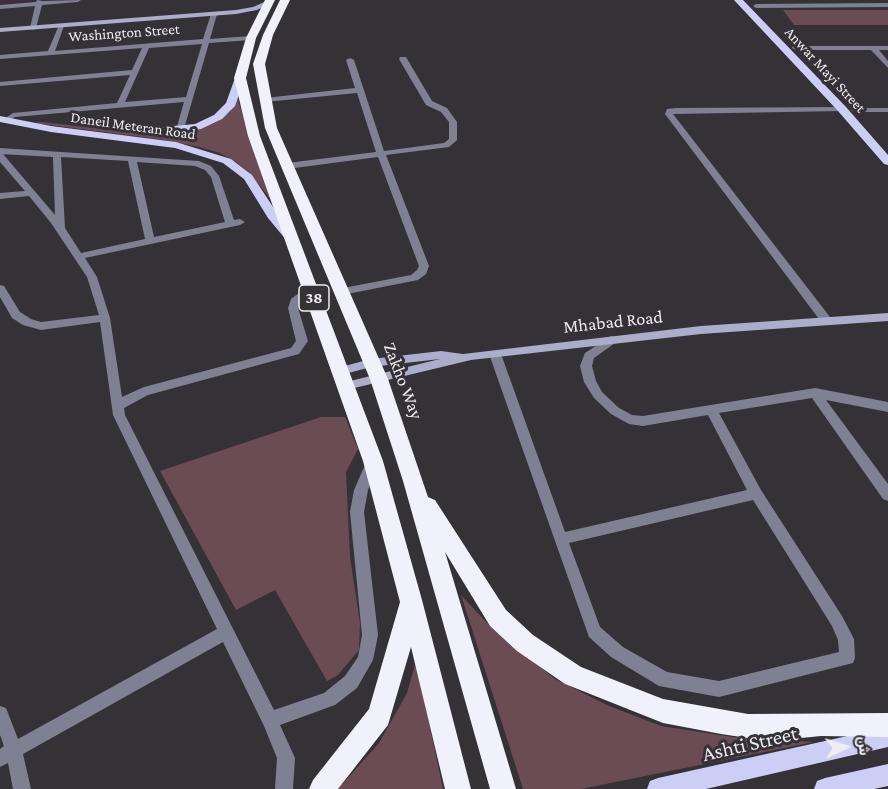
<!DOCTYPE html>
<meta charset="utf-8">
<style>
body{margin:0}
#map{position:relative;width:888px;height:789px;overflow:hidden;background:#343137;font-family:"Crimson Pro",Vazirmatn,serif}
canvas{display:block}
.north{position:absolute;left:816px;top:717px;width:60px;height:60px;-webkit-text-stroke:4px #343137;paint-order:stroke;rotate:86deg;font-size:16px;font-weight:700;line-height:24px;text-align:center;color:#efedf1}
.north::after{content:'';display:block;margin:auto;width:21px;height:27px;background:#efedf1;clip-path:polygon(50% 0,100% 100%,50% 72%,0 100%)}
</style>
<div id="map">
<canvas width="888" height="789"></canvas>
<div class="north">ش</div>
</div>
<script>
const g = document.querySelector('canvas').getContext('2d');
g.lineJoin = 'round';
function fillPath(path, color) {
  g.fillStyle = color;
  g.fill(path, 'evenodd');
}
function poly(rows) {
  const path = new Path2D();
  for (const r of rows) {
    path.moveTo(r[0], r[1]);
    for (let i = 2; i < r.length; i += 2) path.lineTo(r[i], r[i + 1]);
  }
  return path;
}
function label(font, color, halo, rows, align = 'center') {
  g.font = font + ' "Crimson Pro",serif';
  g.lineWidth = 6;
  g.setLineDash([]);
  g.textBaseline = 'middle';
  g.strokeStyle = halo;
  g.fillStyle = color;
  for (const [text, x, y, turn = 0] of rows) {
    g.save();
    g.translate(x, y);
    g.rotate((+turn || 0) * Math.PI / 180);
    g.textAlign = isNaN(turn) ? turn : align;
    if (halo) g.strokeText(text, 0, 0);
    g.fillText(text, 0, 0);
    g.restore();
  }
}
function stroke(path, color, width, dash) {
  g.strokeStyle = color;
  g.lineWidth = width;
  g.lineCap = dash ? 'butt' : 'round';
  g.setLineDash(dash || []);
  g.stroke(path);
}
const green = poly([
 [783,10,888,10,888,25,794,25],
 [237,97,271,200,249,172,236,162,220,153,199,147,165,140,34,123,41,122,152,134,191,130,208,125,230,112],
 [321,417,345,417,358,449,346,472,350,557,360,623,359,650,338,675,327,681,275,590,236,610,160,471],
 [461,595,489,625,555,679,607,705,661,726,733,737,814,742,581,789,523,789],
 [416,661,443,789,338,789,379,743,407,693]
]);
const street = poly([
 [37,0,43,1,81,0,78,2,42,5,36,28,33,30,30,28,35,6,0,9,0,5,36,2,37,0],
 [888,3,888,7,756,8,753,6,756,4,888,3],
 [214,12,217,14,210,39,251,36,255,38,251,40,209,43,183,132,176,130,184,102,15,117,5,123,1,121,13,113,117,103,130,75,0,86,0,82,132,70,142,48,0,59,0,55,48,51,59,25,64,26,55,51,203,39,211,14,214,12],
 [202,44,186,97,125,102,149,48,202,44],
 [793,46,888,46,888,50,879,50,888,61,888,68,871,50,796,50,792,48,793,46],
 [400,57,406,57,432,101,447,108,457,122,457,140,449,147,386,155,429,266,426,274,418,280,342,295,337,291,338,289,411,275,417,270,419,266,378,157,287,169,283,166,287,163,376,152,357,93,265,102,261,100,265,98,355,88,346,60,350,58,354,60,384,151,444,143,449,139,449,122,441,112,426,105,399,59,400,57],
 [845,107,845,111,842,111,673,114,830,317,831,320,830,323,826,324,822,323,665,114,667,109,676,108,845,107],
 [852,108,888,108,888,112,855,112,851,110,852,108],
 [0,148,199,161,211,166,219,176,234,220,240,219,245,222,240,225,85,258,97,277,110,318,122,397,144,387,291,348,296,341,288,308,291,299,307,287,315,287,316,289,301,301,298,308,308,341,299,354,148,395,124,408,125,415,274,710,324,693,345,676,358,657,362,635,350,512,354,490,368,458,373,457,378,458,379,462,368,490,364,512,378,635,373,660,357,688,335,705,280,725,295,758,293,789,275,789,277,758,264,726,223,642,23,754,31,789,13,789,8,763,0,767,0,749,4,746,0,735,0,706,6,708,18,739,217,629,113,415,100,322,41,330,23,325,12,318,0,297,0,285,4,286,20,312,31,319,41,322,99,315,87,277,51,223,29,196,0,199,0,193,25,191,0,162,0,148],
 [1,154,53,157,55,215,3,154,1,154],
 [61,157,128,161,145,239,81,253,65,228,61,157],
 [137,162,195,166,205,170,211,177,225,222,154,237,137,162],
 [611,336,615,337,617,340,615,343,594,358,592,366,596,381,602,392,619,408,632,415,643,416,815,388,888,402,888,412,826,400,888,484,888,501,883,499,812,398,719,413,761,490,842,616,854,639,855,658,853,663,719,697,659,686,611,657,589,637,489,354,491,351,499,351,501,354,565,532,747,490,708,415,643,426,629,424,611,414,594,398,584,382,580,366,585,353,611,336],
 [753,500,832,626,838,640,839,652,719,681,667,672,623,647,600,627,569,543,753,500]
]);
const secondary = poly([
 [269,0,272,2,271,3,257,10,236,14,0,32,0,28,236,10,253,7,269,0],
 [888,313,888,321,701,334,471,360,346,390,340,386,342,383,440,359,371,367,341,375,335,371,337,368,371,359,441,351,463,354,701,326,888,313]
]);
const primary = poly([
 [734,0,743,0,846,107,888,155,888,165,884,164,838,111,734,0],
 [240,75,245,78,235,106,222,119,201,129,152,134,129,133,124,130,129,127,152,128,195,124,214,115,226,103,235,78,240,75],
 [0,116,51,126,176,142,231,159,252,175,277,213,297,238,291,242,287,241,268,218,244,179,223,163,175,148,51,132,0,122,0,116],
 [888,727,888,747,706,789,647,789,650,781,658,778,888,727],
 [888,764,888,786,874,789,814,789,817,781,825,778,888,764]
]);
const highway = poly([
 [265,0,275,0,256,38,246,78,260,136,383,461,422,600,471,789,445,789,411,647,388,725,338,789,309,789,313,780,369,709,400,602,363,461,248,136,234,78,246,38,265,0],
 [280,0,290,0,273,35,265,64,277,128,388,379,428,497,435,500,506,610,533,635,581,667,663,699,748,714,888,713,888,737,821,736,791,739,748,738,721,734,663,723,565,684,517,651,490,626,445,552,516,789,490,789,403,481,370,379,265,128,253,64,263,35,280,0]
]);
const shadedWall = poly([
 [0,0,33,0,0,3]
]);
const farStreetnames = [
 ["Washington Street",124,33,-4],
 ["Anwar Mayi Street",825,70,47],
 ["Daneil Meteran Road",133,126,8]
];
const shields = [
 [314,298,30]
];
const shieldNames = [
 ["38",314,298]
];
const streetNames = [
 ["Mhabad Road",613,322,-6],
 ["Zakho Way",403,381,69]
];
const nearStreetnames = [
 ["Ashti Street",750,744,-13]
];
fillPath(green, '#6b4c54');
fillPath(street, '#808093');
fillPath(secondary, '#acaccb');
fillPath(primary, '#cdcef5');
fillPath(highway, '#f0f1fa');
fillPath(shadedWall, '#442b3e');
label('15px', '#efedf1', '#343137', farStreetnames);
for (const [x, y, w] of shields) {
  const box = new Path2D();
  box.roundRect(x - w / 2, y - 13, w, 26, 4.5);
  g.fillStyle = '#343137';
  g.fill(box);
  stroke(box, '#efedf1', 1.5);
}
label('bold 16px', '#efedf1', null, shieldNames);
label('18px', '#efedf1', '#343137', streetNames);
label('21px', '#efedf1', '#343137', nearStreetnames);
</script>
